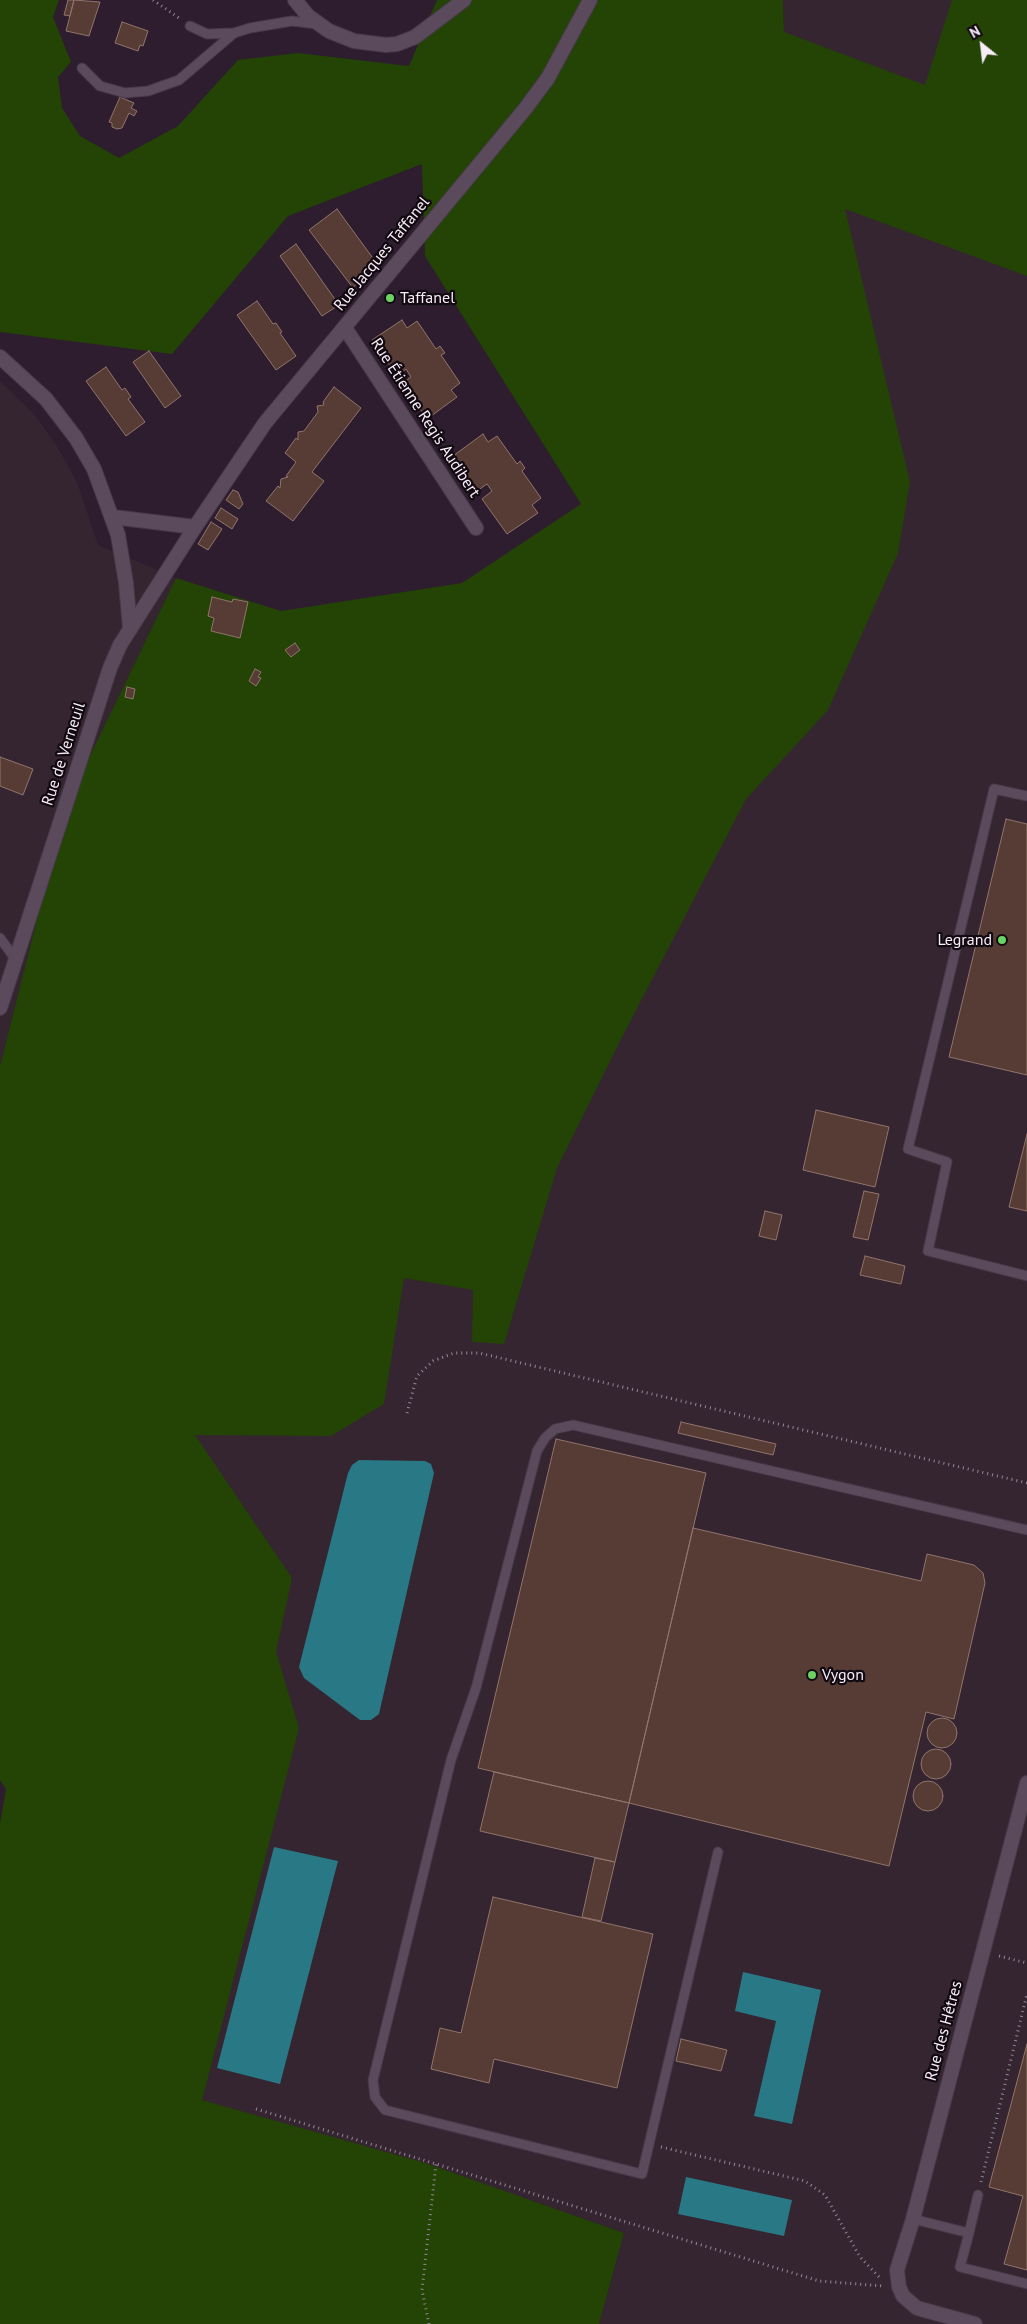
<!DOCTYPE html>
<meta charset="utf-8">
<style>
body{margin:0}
#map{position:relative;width:1027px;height:2324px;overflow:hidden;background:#2d1d2e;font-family:"PT Sans",sans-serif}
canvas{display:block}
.north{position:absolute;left:957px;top:20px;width:50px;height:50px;-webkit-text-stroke:4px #110a11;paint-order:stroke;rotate:331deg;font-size:14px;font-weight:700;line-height:20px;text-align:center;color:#f8ecf8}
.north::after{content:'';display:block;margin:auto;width:18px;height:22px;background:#f8ecf8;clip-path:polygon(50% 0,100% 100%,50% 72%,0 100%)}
</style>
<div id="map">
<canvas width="1027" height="2324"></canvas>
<div class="north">N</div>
</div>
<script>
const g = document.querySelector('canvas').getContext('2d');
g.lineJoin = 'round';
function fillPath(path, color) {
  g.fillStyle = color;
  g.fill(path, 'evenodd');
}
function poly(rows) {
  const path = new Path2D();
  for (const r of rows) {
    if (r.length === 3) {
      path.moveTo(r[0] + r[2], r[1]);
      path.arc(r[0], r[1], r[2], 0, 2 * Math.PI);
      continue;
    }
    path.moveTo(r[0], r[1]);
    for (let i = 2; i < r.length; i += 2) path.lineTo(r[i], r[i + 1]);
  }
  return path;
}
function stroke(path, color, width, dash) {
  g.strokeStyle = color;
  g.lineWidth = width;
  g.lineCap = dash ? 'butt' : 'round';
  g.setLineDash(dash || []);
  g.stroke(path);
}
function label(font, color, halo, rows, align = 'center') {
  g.font = font + ' "PT Sans",sans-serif';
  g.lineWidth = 4.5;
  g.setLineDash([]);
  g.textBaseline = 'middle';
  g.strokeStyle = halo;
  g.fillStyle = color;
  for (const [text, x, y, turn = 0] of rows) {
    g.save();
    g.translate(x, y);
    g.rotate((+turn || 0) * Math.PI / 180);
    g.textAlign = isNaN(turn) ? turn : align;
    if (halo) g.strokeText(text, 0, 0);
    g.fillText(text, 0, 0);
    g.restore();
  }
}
const industrial = poly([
 [783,0,1027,0,1027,2324,599,2324,624,2233,432,2166,201,2100,145,1460,603,1008,784,32],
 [0,381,33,413,57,446,77,482,98,545,176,578,70,797,49,872,0,1066]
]);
const green = poly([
 [0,0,59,0,53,17,71,62,58,77,62,108,80,136,119,158,178,126,238,60,298,53,409,66,437,0,783,0,784,32,925,85,952,0,1027,0,1027,276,845,209,910,482,898,553,828,710,746,799,620,1041,557,1168,504,1344,472,1342,473,1290,404,1278,384,1404,331,1436,195,1435,292,1578,276,1652,299,1728,202,2100,425,2163,624,2233,599,2324,0,2324,0,1824,6,1789,0,1780,0,1066,49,872,70,797,176,578,281,611,462,583,581,504,425,256,422,164,288,216,172,354,0,332]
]);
const water = poly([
 [359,1460,425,1461,431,1464,434,1473,379,1714,371,1720,360,1720,304,1678,299,1667,348,1473,352,1465],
 [274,1847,338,1861,280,2084,217,2068],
 [743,1972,821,1990,792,2124,754,2116,776,2021,735,2011],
 [686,2177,792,2200,784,2236,678,2214]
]);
const building = poly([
 [68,0,74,0,70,16,64,15,68,0],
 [74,0,100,2,89,36,66,31,74,0],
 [122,22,148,31,143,46,140,45,138,51,115,43,122,22],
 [120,97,134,103,131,108,137,111,134,116,129,113,122,128,117,129,112,127,112,123,109,122,120,97],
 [337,209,375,261,353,288,309,230,337,209],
 [296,244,339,305,322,316,280,256,296,244],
 [257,301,273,324,276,323,282,332,280,333,296,356,276,370,237,315,257,301],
 [402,320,407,328,417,321,436,349,440,346,445,353,441,355,460,383,451,390,457,397,427,419,402,383,411,377,406,369,397,376,372,340,402,320],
 [149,351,181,396,165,408,133,362,149,351],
 [106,367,122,390,125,388,131,397,128,399,145,422,126,436,86,381,106,367],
 [334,387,361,408,312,472,324,481,293,521,266,501,278,486,280,488,281,479,288,477,286,476,296,462,285,453,296,438,298,440,298,432,304,431,318,412,317,406,324,405,323,402,334,387],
 [483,434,488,442,497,436,517,464,520,461,525,468,522,471,541,498,532,505,538,513,507,534,482,499,492,491,487,484,477,491,453,456,483,434],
 [233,490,238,492,243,504,239,509,226,500,233,490],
 [221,508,238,519,232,529,215,518,221,508],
 [211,522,222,529,208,550,198,544,211,522],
 [212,597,232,602,233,599,248,602,240,638,211,631,214,618,208,616,212,597],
 [295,643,300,650,291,657,285,650,295,643],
 [255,669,261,672,258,677,261,678,256,686,249,681,255,669],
 [127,687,135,689,133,699,125,697,127,687],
 [0,757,33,769,23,795,0,786,0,757],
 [1006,819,1027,824,1027,1075,949,1057,1006,819],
 [816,1110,889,1127,875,1187,803,1170,816,1110],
 [1027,1134,1027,1211,1009,1207,1027,1134],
 [864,1191,879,1194,868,1240,853,1237,864,1191],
 [765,1211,782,1215,776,1240,759,1236,765,1211],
 [865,1256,905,1266,901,1284,860,1275,865,1256],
 [681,1422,776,1444,773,1455,678,1433,681,1422],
 [556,1439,706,1473,629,1803,478,1768,556,1439],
 [693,1528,921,1581,927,1554,974,1565,983,1573,985,1583,954,1719,926,1712,889,1866,629,1803,693,1528],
 [942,1733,15],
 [936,1764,15],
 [494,1772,629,1803,615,1862,480,1831,494,1772],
 [928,1796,15],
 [595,1858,615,1862,601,1921,582,1917,595,1858],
 [493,1897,653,1934,617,2088,494,2059,489,2083,431,2069,440,2028,461,2033,493,1897],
 [681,2039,727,2050,721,2071,676,2061,681,2039],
 [1027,2044,1027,2270,1004,2264,1023,2196,989,2187,1027,2044]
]);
const path = poly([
 [153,0,179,18],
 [407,1413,417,1376,433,1361,454,1353,479,1353,1027,1483],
 [999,1956,1027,1963],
 [256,2109,819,2281,883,2286],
 [661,2147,805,2181,825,2195,860,2257,881,2279],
 [981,2182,1027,1994],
 [429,2324,422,2290,436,2164]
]);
const service = poly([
 [190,26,207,34,234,33,250,28,292,21,317,24],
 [82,68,100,86,125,93,148,91,179,80,234,33],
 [1027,796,994,789,908,1149,947,1162,928,1251,1027,1276],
 [0,938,16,960],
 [718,1852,642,2174,385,2110,375,2097,373,2080,451,1760,476,1688,537,1451,545,1438,555,1429,573,1425,1027,1530],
 [913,2219,969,2233,978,2195],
 [969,2233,960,2267,1027,2284]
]);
const minor = poly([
 [295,0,308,16,329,31,354,41,386,45,397,44,415,37,464,0],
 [345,328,476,528],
 [0,357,46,399,76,438,94,469,118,535,126,583,130,629],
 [113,517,195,527],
 [0,1008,110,668,120,645,195,527,265,423,525,109,548,78,590,0],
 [975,2324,917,2308,903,2296,899,2287,897,2270,913,2219,1027,1783]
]);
const markers = [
 [390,298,5,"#6bd363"],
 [1002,940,5,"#6bd363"],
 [812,1675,5,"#6bd363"]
];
const streetNames = [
 ["Rue Jacques Taffanel",382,254,-51],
 ["Rue Étienne Regis Audibert",425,418,57],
 ["Rue de Verneuil",64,754,-72],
 ["Rue des Hêtres",944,2031,-75]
];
const poiNames = [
 ["Taffanel",400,298],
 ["Legrand",992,940,"right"],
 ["Vygon",822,1675]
];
fillPath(industrial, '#352530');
fillPath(green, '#234405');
fillPath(water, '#297885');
fillPath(building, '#563c35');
stroke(building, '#91746c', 1);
stroke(service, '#473948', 11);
stroke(minor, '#473948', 16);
stroke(path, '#958796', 3, [1, 4]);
stroke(service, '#5b495c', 9);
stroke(minor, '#5b495c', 14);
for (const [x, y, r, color] of markers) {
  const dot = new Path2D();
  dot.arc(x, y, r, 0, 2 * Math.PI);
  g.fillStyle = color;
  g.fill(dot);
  stroke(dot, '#110a11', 2);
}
label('16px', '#f8ecf8', '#110a11', streetNames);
label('16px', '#f8ecf8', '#110a11', poiNames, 'left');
</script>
